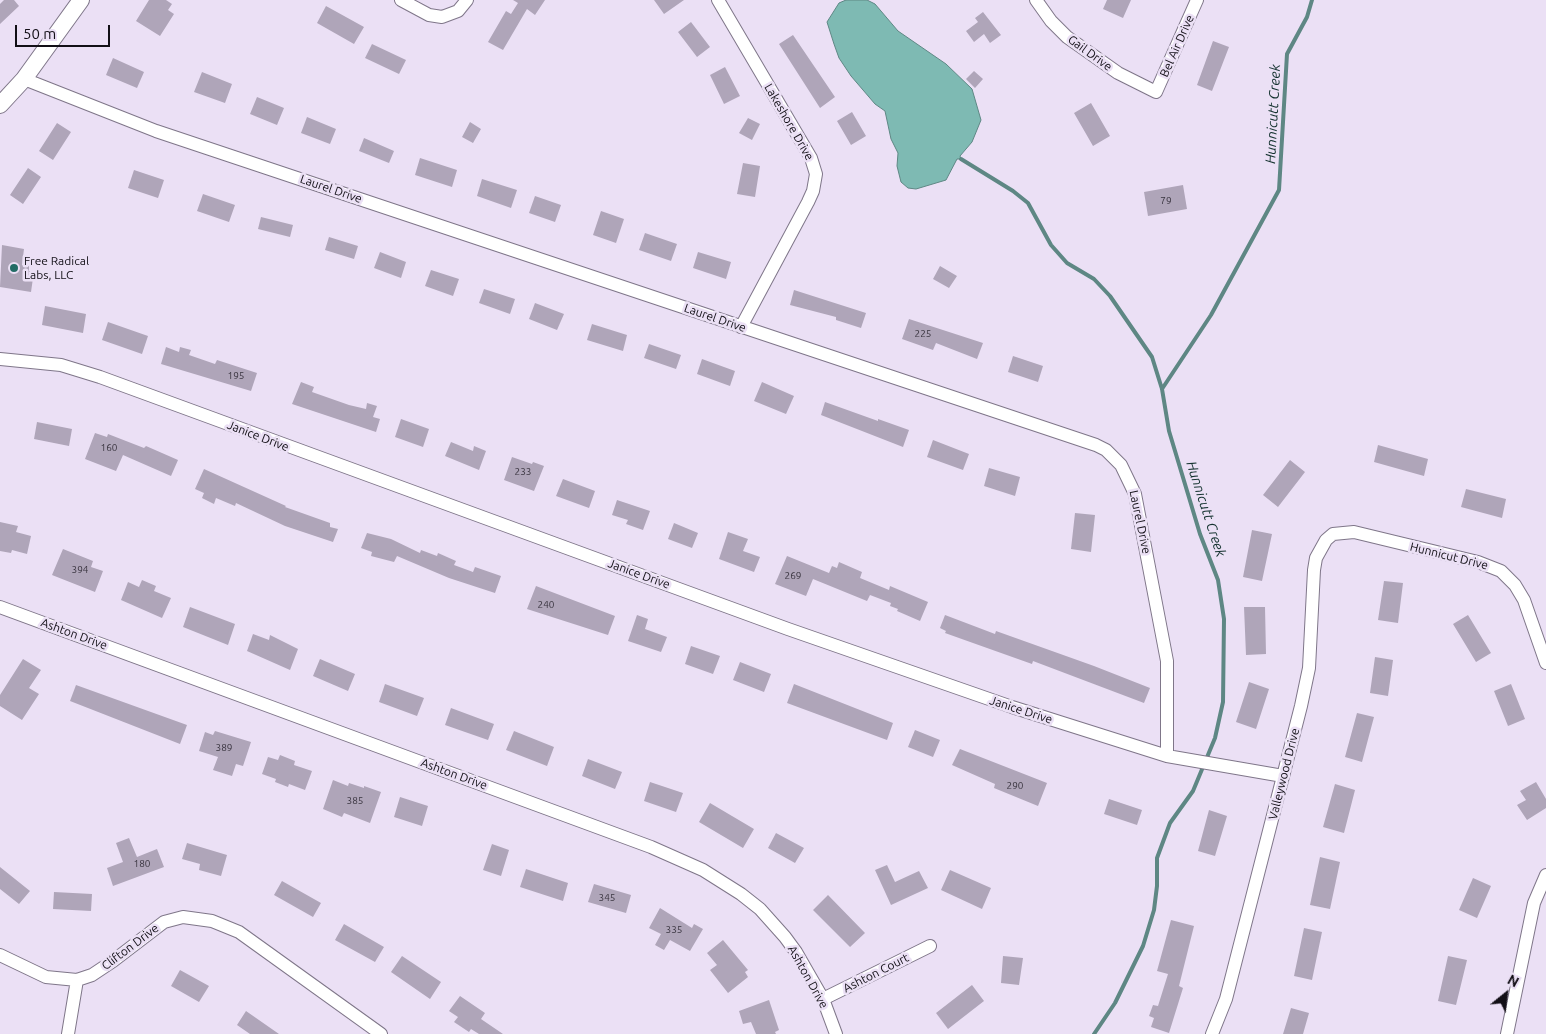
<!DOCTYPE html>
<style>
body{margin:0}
#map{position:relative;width:1546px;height:1034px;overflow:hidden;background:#ebe0f5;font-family:Ubuntu,sans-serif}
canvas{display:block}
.north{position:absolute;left:1481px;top:969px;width:50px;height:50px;-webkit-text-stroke:4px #ebe0f5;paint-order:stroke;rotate:29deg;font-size:14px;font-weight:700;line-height:20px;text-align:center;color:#120f16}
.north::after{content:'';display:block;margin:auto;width:18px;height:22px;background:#120f16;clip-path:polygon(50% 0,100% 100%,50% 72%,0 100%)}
.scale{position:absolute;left:15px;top:25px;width:95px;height:22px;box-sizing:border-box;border:2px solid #120f16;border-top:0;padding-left:6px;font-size:15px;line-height:18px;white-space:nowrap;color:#120f16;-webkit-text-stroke:4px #ebe0f5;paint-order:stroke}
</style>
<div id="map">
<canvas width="1546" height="1034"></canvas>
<div class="north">N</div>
<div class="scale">50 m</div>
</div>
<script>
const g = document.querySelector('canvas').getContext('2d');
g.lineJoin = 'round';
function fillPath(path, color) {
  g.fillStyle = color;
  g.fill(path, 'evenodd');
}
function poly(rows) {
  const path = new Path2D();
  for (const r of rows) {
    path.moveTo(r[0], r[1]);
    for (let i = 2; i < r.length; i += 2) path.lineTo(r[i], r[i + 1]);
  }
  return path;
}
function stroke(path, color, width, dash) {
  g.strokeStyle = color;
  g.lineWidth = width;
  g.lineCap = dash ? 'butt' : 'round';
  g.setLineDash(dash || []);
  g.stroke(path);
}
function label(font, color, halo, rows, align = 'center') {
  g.font = font + ' Ubuntu,sans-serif';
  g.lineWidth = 5;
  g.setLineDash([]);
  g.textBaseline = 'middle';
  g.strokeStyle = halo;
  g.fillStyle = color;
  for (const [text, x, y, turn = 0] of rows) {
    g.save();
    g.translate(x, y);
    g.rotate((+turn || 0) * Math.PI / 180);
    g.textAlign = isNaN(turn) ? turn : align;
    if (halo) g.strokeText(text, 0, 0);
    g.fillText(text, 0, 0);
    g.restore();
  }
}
const water = poly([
 [846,0,867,0,875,4,898,31,946,64,972,89,981,120,972,142,960,156,961,159,957,159,946,180,916,189,908,188,901,182,897,166,898,153,891,139,885,111,875,104,851,76,839,58,834,44,827,22,839,3,846,0]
]);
const stream = poly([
 [961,159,1013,191,1028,203,1051,245,1067,263,1094,279,1110,296,1152,357,1162,389,1169,431,1200,534,1218,580,1224,619,1223,702,1215,738,1193,791,1170,823,1157,858,1157,886,1154,910,1143,946,1115,1003,1094,1034],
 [1162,389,1211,315,1279,190,1287,54,1307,17,1312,0]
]);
const building = poly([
 [4,0,14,0,19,6,0,24,0,4],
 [149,0,166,0,172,4,168,10,174,14,160,36,136,21],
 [513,0,545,0,535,15,527,9,503,50,488,42,506,11,511,14,518,3],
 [654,0,684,0,664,14],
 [1107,0,1131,0,1123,18,1103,9],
 [326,6,364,27,354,44,317,23],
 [983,12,1001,35,990,43,984,34,974,42,966,31,978,22,975,18],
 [691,22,710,47,697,57,678,32],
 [793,35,835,97,820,108,779,44],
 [1213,41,1229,47,1212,91,1197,85],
 [372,44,406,60,399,74,365,58],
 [113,58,144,72,137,88,106,75],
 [725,67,740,96,724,104,710,75],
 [974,71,983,79,975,88,966,79],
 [202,72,232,84,225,103,194,92],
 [257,97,284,108,277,125,250,114],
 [1091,103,1110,136,1093,146,1074,113],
 [852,112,866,136,851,145,837,121],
 [307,117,336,129,330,144,301,133],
 [748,118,760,124,752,140,739,133],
 [470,122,481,129,473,143,462,137],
 [57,123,71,132,53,160,39,151],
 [364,138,394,151,389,163,359,151],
 [420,158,457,170,452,187,415,175],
 [743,163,760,166,755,197,737,194],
 [28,168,41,177,23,204,10,195],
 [134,170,164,180,158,198,128,188],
 [482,179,517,190,511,208,477,196],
 [1183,185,1187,209,1148,216,1144,192],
 [203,194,235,205,229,222,197,211],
 [535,196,561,205,555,222,529,213],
 [601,211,624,219,616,243,593,235],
 [261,217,293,225,290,237,258,229],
 [645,233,677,244,671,261,639,250],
 [329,237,358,246,354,259,325,250],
 [2,245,24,249,22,265,29,266,29,271,34,271,31,292,0,287],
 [380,252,406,262,401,278,374,268],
 [698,252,731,262,726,279,693,268],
 [940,266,957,276,949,288,933,279],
 [431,270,459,279,453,296,425,286],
 [484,289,515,299,510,314,479,303],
 [794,290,866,313,861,328,836,320,836,317,790,305],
 [535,303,564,314,557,330,529,319],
 [45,306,86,314,83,333,42,325],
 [909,319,983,343,977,359,936,343,933,350,902,339],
 [108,322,148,336,142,354,102,340],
 [592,324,627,335,623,351,587,340],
 [649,344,681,355,676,369,644,358],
 [166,347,179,352,180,347,191,350,189,355,215,364,217,360,257,373,251,391,161,364],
 [1013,356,1043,366,1038,382,1008,372],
 [702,359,735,371,730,386,697,374],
 [301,382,314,387,312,392,349,405,366,409,367,403,377,406,373,417,380,419,376,432,292,404],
 [762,382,794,396,786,414,754,401],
 [825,402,878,421,878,419,909,430,903,447,821,415],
 [401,419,429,429,423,447,395,437],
 [37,422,72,429,69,446,34,439],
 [95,433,107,437,108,434,144,448,146,446,178,460,171,476,123,455,116,471,85,459],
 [933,440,969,454,963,470,927,457],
 [451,442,473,451,474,446,486,451,479,470,445,456],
 [1378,445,1428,459,1424,476,1374,462],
 [512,457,532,464,533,462,544,466,534,491,504,480],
 [1290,460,1305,472,1278,507,1263,495],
 [989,468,1020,477,1015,496,984,486],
 [204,469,286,506,285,507,330,523,330,527,338,529,333,542,285,526,236,503,235,506,216,498,214,504,202,498,204,493,195,489],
 [563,479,595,491,589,508,556,496],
 [1466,489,1506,499,1502,518,1461,507],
 [617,500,650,511,643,530,626,524,628,520,612,515],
 [1075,513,1095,515,1091,552,1071,549],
 [0,522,18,526,16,532,31,536,27,554,12,550,11,553,0,551],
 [674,523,698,533,692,548,668,539],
 [1252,530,1272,534,1262,581,1243,577],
 [728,532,748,539,743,551,760,557,754,572,719,559],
 [367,533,391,539,420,553,421,550,437,556,438,553,456,561,454,565,473,572,475,567,501,576,495,593,449,578,397,556,394,562,371,556,372,552,361,548],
 [63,549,93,561,91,567,103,571,95,592,52,575],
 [787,556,829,573,832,566,837,568,839,562,862,572,860,578,889,590,890,586,928,602,920,621,897,611,898,609,890,606,891,603,870,595,867,601,813,579,806,596,775,584],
 [142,580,156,586,154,591,171,598,162,618,121,600,128,582,139,587],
 [1384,581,1403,583,1398,623,1378,620],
 [536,586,615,616,608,635,527,609],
 [190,607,235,624,228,645,183,627],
 [1244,607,1265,607,1266,654,1246,655],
 [637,615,648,619,645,629,667,637,661,652,628,641],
 [945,615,995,634,996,631,1094,666,1150,688,1144,703,1033,661,1032,664,973,643,945,633,946,631,940,628],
 [1468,615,1491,653,1476,662,1453,624],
 [253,634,269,640,270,635,298,649,290,670,247,651],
 [691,646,720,656,713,674,685,664],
 [1375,657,1393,660,1388,696,1370,693],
 [23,659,41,670,29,688,39,694,22,720,0,706,0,695],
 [320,659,355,674,348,691,313,676],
 [740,662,771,674,764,692,733,680],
 [1249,682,1269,689,1256,729,1236,722],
 [385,684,424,698,417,716,379,702],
 [794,684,893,723,887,740,787,703],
 [1511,684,1525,719,1508,726,1494,691],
 [76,685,187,725,180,744,70,701],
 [451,708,494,724,488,740,445,725],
 [1357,713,1374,717,1362,762,1345,757],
 [915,730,940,740,933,757,908,747],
 [215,731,251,742,243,766,236,764,232,776,213,770,218,757,199,751,205,732,213,735],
 [514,731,554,747,547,766,506,750],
 [960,749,1047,783,1038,806,994,788,995,784,952,765],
 [280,755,295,761,294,765,312,771,305,790,289,784,288,787,275,782,276,779,262,774,268,757,278,760],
 [588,759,622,772,615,789,582,776],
 [333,780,348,786,349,783,364,788,364,786,381,792,370,823,344,813,342,817,323,809],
 [650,782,683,793,676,812,644,801],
 [1536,782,1546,799,1546,808,1527,820,1517,805,1526,800,1520,791],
 [1335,784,1355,790,1344,833,1323,827],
 [400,797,428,806,422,826,394,817],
 [1109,799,1142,810,1137,825,1104,814],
 [710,803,754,829,743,848,699,822],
 [1209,810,1227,816,1215,856,1198,851],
 [776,833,804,848,795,863,768,848],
 [129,838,137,857,157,849,164,867,113,886,107,868,123,862,116,843],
 [187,843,227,855,221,876,199,870,200,864,182,859],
 [492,844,509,850,501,876,483,870],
 [1320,857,1340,862,1330,909,1310,905],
 [887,865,895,882,919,871,928,888,891,905,875,870],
 [0,867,30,891,19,904,0,889],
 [526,869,568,883,563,901,520,887],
 [950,870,991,888,982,909,941,890],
 [1473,878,1491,886,1477,918,1459,910],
 [282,881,321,903,313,917,274,895],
 [594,884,631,895,626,913,588,902],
 [54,892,92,894,91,911,53,909],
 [828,895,865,933,850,947,813,910],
 [660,908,692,928,694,924,703,929,690,951,670,940,664,950,655,945,661,934,649,928],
 [1171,920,1194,926,1179,986,1183,988,1169,1033,1151,1027,1154,1018,1149,1016,1153,1005,1158,1006,1168,974,1157,971],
 [344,924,384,947,375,962,335,940],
 [1304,928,1322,932,1312,980,1294,976],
 [723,940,748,970,745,972,748,977,728,993,710,970,717,965,707,953],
 [402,956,441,982,430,999,391,972],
 [1003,956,1023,958,1019,985,1001,983],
 [1448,956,1467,960,1456,1005,1438,1001],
 [180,970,209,986,199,1002,171,986],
 [972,985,984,1001,948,1029,936,1013],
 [460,996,485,1013,481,1019,503,1034,479,1034,471,1029,469,1032,454,1022,458,1017,449,1011],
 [769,1000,779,1030,775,1032,776,1034,756,1034,751,1022,743,1024,739,1011],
 [1291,1008,1309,1013,1303,1034,1283,1034],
 [246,1011,279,1034,250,1034,237,1025]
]);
const minor = poly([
 [401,0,429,15,442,17,458,11,467,0],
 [718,0,811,158,816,174,813,191,808,202,741,327],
 [1036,0,1051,21,1067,37,1118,73,1156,92,1197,0],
 [24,79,156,131,1096,445,1106,450,1121,465,1135,494,1167,661,1167,756],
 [0,359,61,365,100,377,788,629,1012,707,1167,756,1283,776],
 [0,607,651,847,703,870,741,894,760,909,785,937,796,952,823,999,836,1034],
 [0,955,46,977,77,980,92,975,113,961,164,922,183,917,212,921,239,932,381,1034],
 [823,999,930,946],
 [68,1034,77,980],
 [1212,1034,1226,999,1301,706,1309,668,1314,570,1316,558,1326,540,1333,534,1354,532,1478,562,1501,571,1515,585,1524,600,1546,663],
 [1507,1034,1534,903,1546,875]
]);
const major = poly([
 [0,105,24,79,81,0]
]);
const markers = [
 [14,268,5,"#226c65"]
];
const numberNames = [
 ["79",1166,201],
 ["225",923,334],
 ["195",236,376],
 ["160",109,448],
 ["233",523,472],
 ["394",80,570],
 ["269",793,576],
 ["240",546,605],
 ["389",224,748],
 ["290",1015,786],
 ["385",355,801],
 ["180",142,864],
 ["345",607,898],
 ["335",674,930]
];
const streetNames = [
 ["Bel Air Drive",1177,46,-66],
 ["Gail Drive",1090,53,36],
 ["Lakeshore Drive",789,122,60],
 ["Laurel Drive",331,189,19],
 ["Laurel Drive",715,318,19],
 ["Janice Drive",258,436,21],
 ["Laurel Drive",1140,522,78],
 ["Hunnicut Drive",1449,556,14],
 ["Janice Drive",639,574,20],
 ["Ashton Drive",74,634,20],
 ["Janice Drive",1021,710,18],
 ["Ashton Drive",454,774,20],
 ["Valleywood Drive",1284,774,-76],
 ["Clifton Drive",130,947,-37],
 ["Ashton Court",876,973,-27],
 ["Ashton Drive",808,977,61]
];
const poiNames = [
 ["Free Radical",24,261],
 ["Labs, LLC",24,275]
];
const waterNames = [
 ["Hunnicutt Creek",1273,114,-87],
 ["Hunnicutt Creek",1206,509,72]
];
fillPath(water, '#7ebab3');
stroke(water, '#5e8784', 1);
stroke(stream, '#5e8784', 4);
fillPath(building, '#afa5b9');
stroke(minor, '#7f7689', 14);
stroke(major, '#7f7689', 18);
stroke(minor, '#fff', 12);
stroke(major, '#fff', 16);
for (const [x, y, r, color] of markers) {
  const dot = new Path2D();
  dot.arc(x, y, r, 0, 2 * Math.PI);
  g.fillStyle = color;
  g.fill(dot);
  stroke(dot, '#ebe0f5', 2);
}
label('10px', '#39343f', null, numberNames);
label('12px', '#120f16', '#ebe0f5', streetNames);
label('12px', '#120f16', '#ebe0f5', poiNames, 'left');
label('italic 14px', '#14322f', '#ebe0f5', waterNames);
</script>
